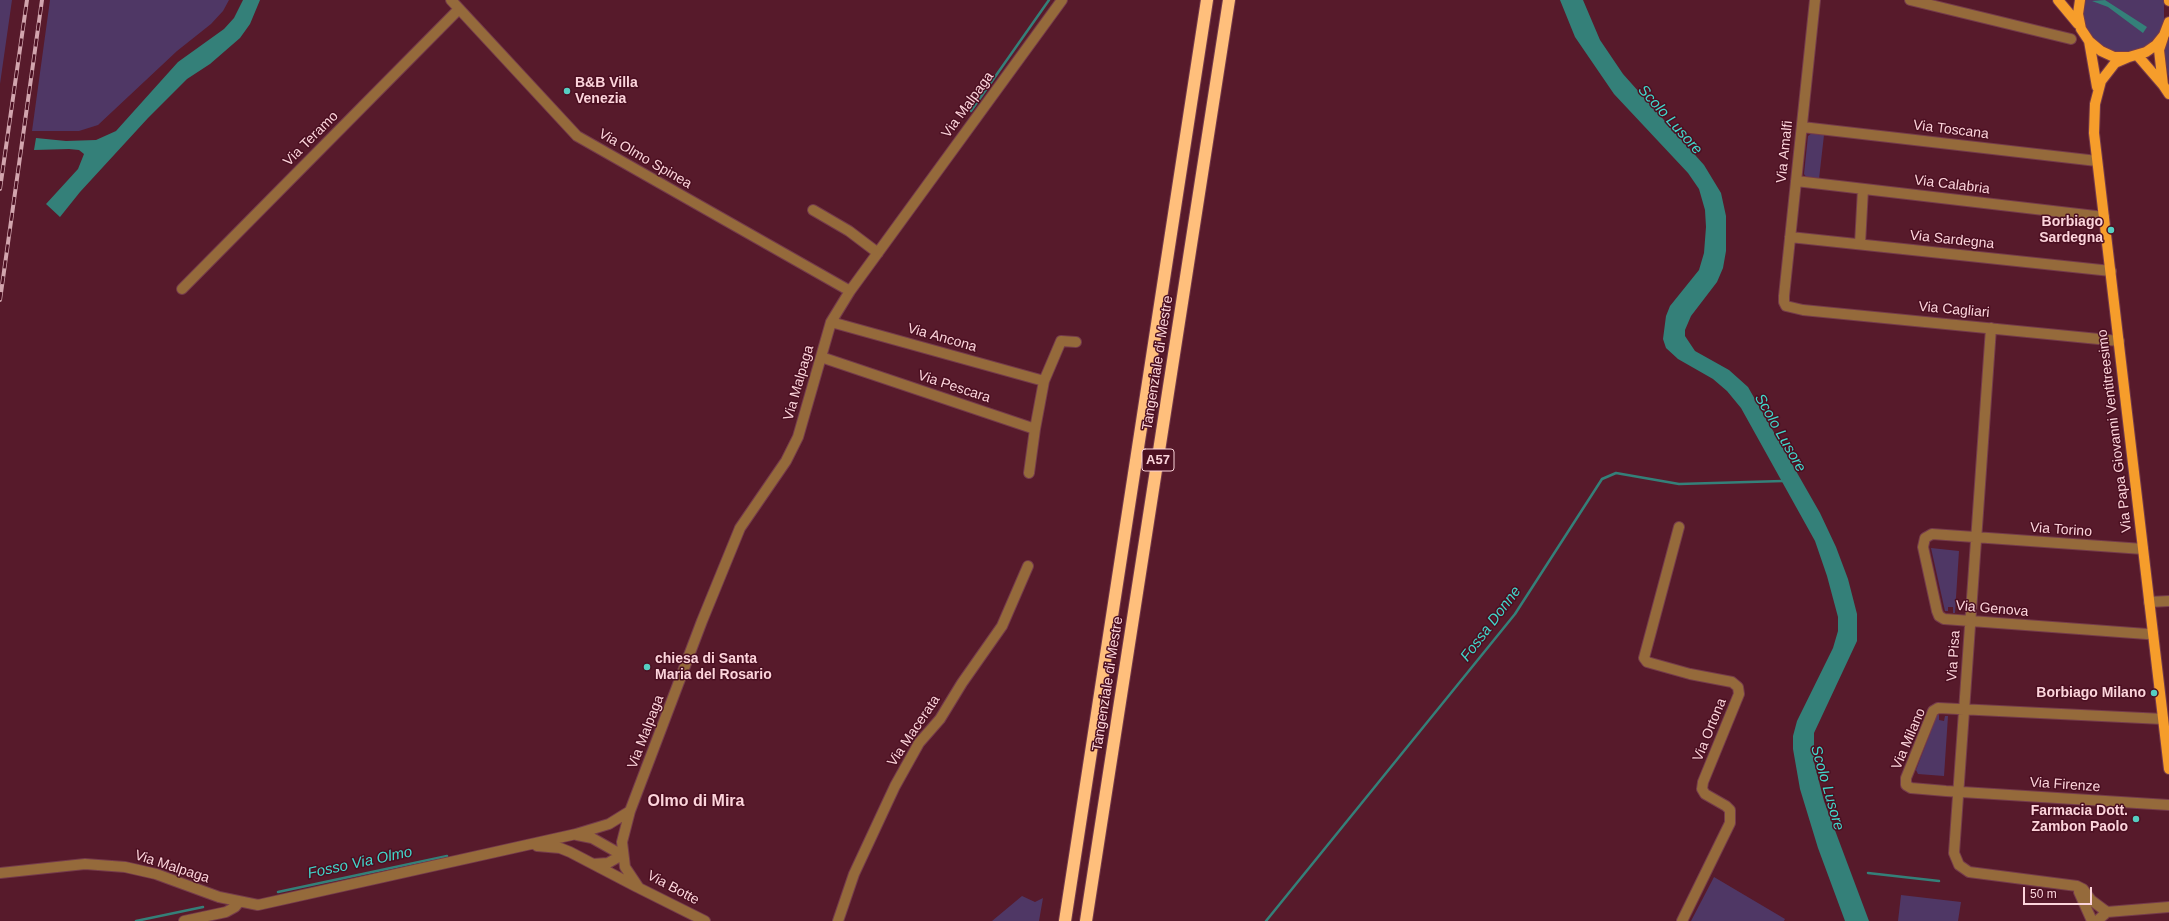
<!DOCTYPE html>
<style>
body{margin:0}
#map{position:relative;width:2169px;height:921px;overflow:hidden;background:#571a2b;font-family:Arial,sans-serif}
canvas{display:block}
.scale{position:absolute;left:2023px;top:887px;width:69px;height:18px;box-sizing:border-box;border:2px solid #fcd4db;border-top:0;padding-left:5px;font-size:12px;line-height:14px;white-space:nowrap;color:#fcd4db;-webkit-text-stroke:3px #4b0f21;paint-order:stroke}
</style>
<div id="map">
<canvas width="2169" height="921"></canvas>
<div class="scale">50 m</div>
</div>
<script>
const g = document.querySelector('canvas').getContext('2d');
g.lineJoin = 'round';
function fillPath(path, color) {
  g.fillStyle = color;
  g.fill(path, 'evenodd');
}
function poly(rows) {
  const path = new Path2D();
  for (const r of rows) {
    path.moveTo(r[0], r[1]);
    for (let i = 2; i < r.length; i += 2) path.lineTo(r[i], r[i + 1]);
  }
  return path;
}
function stroke(path, color, width, dash) {
  g.strokeStyle = color;
  g.lineWidth = width;
  g.lineCap = dash ? 'butt' : 'round';
  g.setLineDash(dash || []);
  g.stroke(path);
}
function label(font, color, halo, rows, align = 'center') {
  g.font = font + ' Arial,sans-serif';
  g.lineWidth = 3;
  g.setLineDash([]);
  g.textBaseline = 'middle';
  g.strokeStyle = halo;
  g.fillStyle = color;
  for (const [text, x, y, turn = 0] of rows) {
    g.save();
    g.translate(x, y);
    g.rotate((+turn || 0) * Math.PI / 180);
    g.textAlign = isNaN(turn) ? turn : align;
    if (halo) g.strokeText(text, 0, 0);
    g.fillText(text, 0, 0);
    g.restore();
  }
}
const green = poly([
 [0,0,12,0,0,84],
 [50,0,229,0,223,11,211,24,177,51,98,125,79,131,32,131],
 [2083,0,2164,0,2164,21,2158,35,2147,46,2133,52,2109,51,2096,43,2083,24],
 [2169,38,2169,79,2163,52],
 [1812,133,1824,135,1819,179,1807,178,1804,174,1808,136],
 [1931,548,1959,551,1955,613,1953,613,1953,607,1948,607,1948,611,1945,611],
 [1937,715,1939,715,1939,720,1944,721,1945,716,1948,716,1944,776,1918,774,1916,770],
 [1714,877,1785,919,1784,921,1691,921],
 [1901,895,1961,902,1958,921,1898,921],
 [1022,896,1035,902,1043,898,1039,921,992,921]
]);
const water = poly([
 [243,0,260,0,250,24,240,38,210,64,187,79,148,118,80,192,60,217,46,204,78,169,84,154,79,150,69,149,34,150,36,138,66,141,96,140,116,131,178,62,224,29,234,18],
 [1560,0,1583,0,1600,40,1623,74,1704,165,1721,193,1726,216,1726,251,1723,268,1717,282,1691,316,1685,330,1685,336,1695,351,1729,370,1748,387,1820,513,1836,547,1848,579,1857,614,1857,641,1814,733,1814,762,1824,801,1869,921,1845,921,1818,848,1800,789,1793,749,1793,736,1797,721,1833,648,1838,631,1838,617,1827,576,1815,541,1741,408,1727,391,1713,379,1678,359,1666,348,1663,339,1666,316,1670,306,1699,270,1704,253,1706,227,1705,210,1699,189,1688,173,1614,94,1575,37],
 [2105,0,2147,27,2143,33,2108,7,2092,1]
]);
const stream = poly([
 [971,111,1049,0],
 [1868,873,1939,881],
 [278,892,447,856],
 [136,921,203,907],
 [1266,921,1515,614,1602,479,1616,473,1679,484,1783,481]
]);
const minor = poly([
 [451,0,577,136,850,291],
 [1815,0,1784,296,1784,302,1786,306,1803,310,2119,341],
 [1910,0,2071,39],
 [1802,127,2097,161],
 [1796,181,2104,217],
 [813,210,849,231,878,253],
 [1790,237,2111,271],
 [1860,244,1863,189],
 [182,289,459,9],
 [831,322,1044,381,1061,341,1076,342],
 [1991,328,1954,853,1959,865,1969,872,2077,886,2083,889,2091,900,2107,912],
 [821,357,1035,429,1029,473],
 [1035,429,1044,381],
 [1679,527,1644,658,1647,662,1690,674,1732,682,1738,687,1739,694,1703,782,1702,789,1705,794,1726,806,1730,810,1730,823,1682,921],
 [2143,549,1932,534,1925,538,1923,547,1937,611,1939,616,1944,619,2147,634,2153,633],
 [2149,602,2169,601],
 [2163,719,1938,708,1933,711,1906,778,1906,785,1911,788,1946,791,2169,805],
 [577,835,592,838,622,855],
 [537,846,560,848,570,852,637,887],
 [593,864,608,863,622,855],
 [0,873,85,864,125,867,156,874,219,897,258,905,576,834,609,824,630,811],
 [2079,892,2092,921],
 [184,921,226,912,235,907,239,902],
 [705,921,639,888,625,867,622,842,630,811,702,621,740,528,786,461,798,437,831,322,850,291,1062,0],
 [838,921,854,874,895,786,919,743,940,719,962,683,1002,626,1028,566],
 [2097,921,2107,912,2169,907]
]);
const major = poly([
 [2058,0,2078,24],
 [2080,0,2078,14,2081,29,2089,41,2101,51,2114,57,2129,57,2146,52,2156,45,2164,35,2169,22],
 [2169,0,2169,1],
 [2163,38,2159,50,2163,85],
 [2089,41,2097,87],
 [2138,56,2163,85,2169,94],
 [2129,57,2115,63,2101,81,2095,104,2094,133,2169,769]
]);
const highway = poly([
 [1065,921,1207,0],
 [1086,921,1229,0]
]);
const rail = poly([
 [0,189,27,0],
 [0,300,42,0]
]);
const markers = [
 [567,91,4,"#56cec2"],
 [2111,230,4,"#56cec2"],
 [647,667,4,"#56cec2"],
 [2154,693,4,"#56cec2"],
 [2136,819,4,"#56cec2"]
];
const shields = [
 [1158,460,32]
];
const shieldNames = [
 ["A57",1158,460]
];
const poiNames = [
 ["B&B Villa",575,83,"left"],
 ["Venezia",575,99,"left"],
 ["Borbiago",2103,222],
 ["Sardegna",2103,238],
 ["chiesa di Santa",655,659,"left"],
 ["Maria del Rosario",655,675,"left"],
 ["Borbiago Milano",2146,693],
 ["Farmacia Dott.",2128,811],
 ["Zambon Paolo",2128,827]
];
const streetNames = [
 ["Via Malpaga",968,105,-54],
 ["Via Toscana",1951,130,7],
 ["Via Teramo",311,139,-45],
 ["Via Amalfi",1785,152,-84],
 ["Via Olmo Spinea",645,159,30],
 ["Via Calabria",1952,185,7],
 ["Via Sardegna",1952,240,6],
 ["Via Cagliari",1954,310,5],
 ["Via Ancona",942,338,16],
 ["Tangenziale di Mestre",1158,363,-81],
 ["Via Malpaga",799,383,-74],
 ["Via Pescara",954,387,18],
 ["Via Papa Giovanni Ventitreesimo",2115,431,-97],
 ["Via Torino",2061,530,4],
 ["Via Genova",1992,609,5],
 ["Via Pisa",1954,656,-86],
 ["Tangenziale di Mestre",1108,684,-81],
 ["Via Ortona",1710,730,-68],
 ["Via Macerata",914,731,-56],
 ["Via Malpaga",646,732,-69],
 ["Via Milano",1909,739,-67],
 ["Via Firenze",2065,785,4],
 ["Via Malpaga",172,867,18],
 ["Via Botte",673,888,28]
];
const waterNames = [
 ["Scolo Lusore",1670,120,48],
 ["Scolo Lusore",1780,433,60],
 ["Fossa Donne",1491,624,-53],
 ["Scolo Lusore",1827,788,74],
 ["Fosso Via Olmo",360,863,-12]
];
const quarterNames = [
 ["Olmo di Mira",696,802]
];
fillPath(green, '#4f3765');
fillPath(water, '#348079');
stroke(stream, '#348079', 2.5);
stroke(minor, '#753b4b', 12);
stroke(major, '#753b4b', 12);
stroke(highway, '#753b4b', 14);
stroke(minor, '#956a3b', 10);
stroke(major, '#f69d2b', 10);
stroke(highway, '#ffbf7c', 12);
stroke(rail, '#d2a5ae', 4);
stroke(rail, '#4b0f21', 2.5, [8]);
for (const [x, y, r, color] of markers) {
  const dot = new Path2D();
  dot.arc(x, y, r, 0, 2 * Math.PI);
  g.fillStyle = color;
  g.fill(dot);
  stroke(dot, '#4b0f21', 1.5);
}
for (const [x, y, w] of shields) {
  const box = new Path2D();
  box.roundRect(x - w / 2, y - 11, w, 22, 3);
  g.fillStyle = '#4b0f21';
  g.fill(box);
  stroke(box, '#fcd4db', 1);
}
label('bold 13px', '#fcd4db', null, shieldNames);
label('bold 14px', '#fcd4db', '#4b0f21', poiNames, 'right');
label('14px', '#fcd4db', '#4b0f21', streetNames);
label('italic 15px', '#41d7cb', '#4b0f21', waterNames);
label('bold 16px', '#fcd4db', '#4b0f21', quarterNames);
</script>
